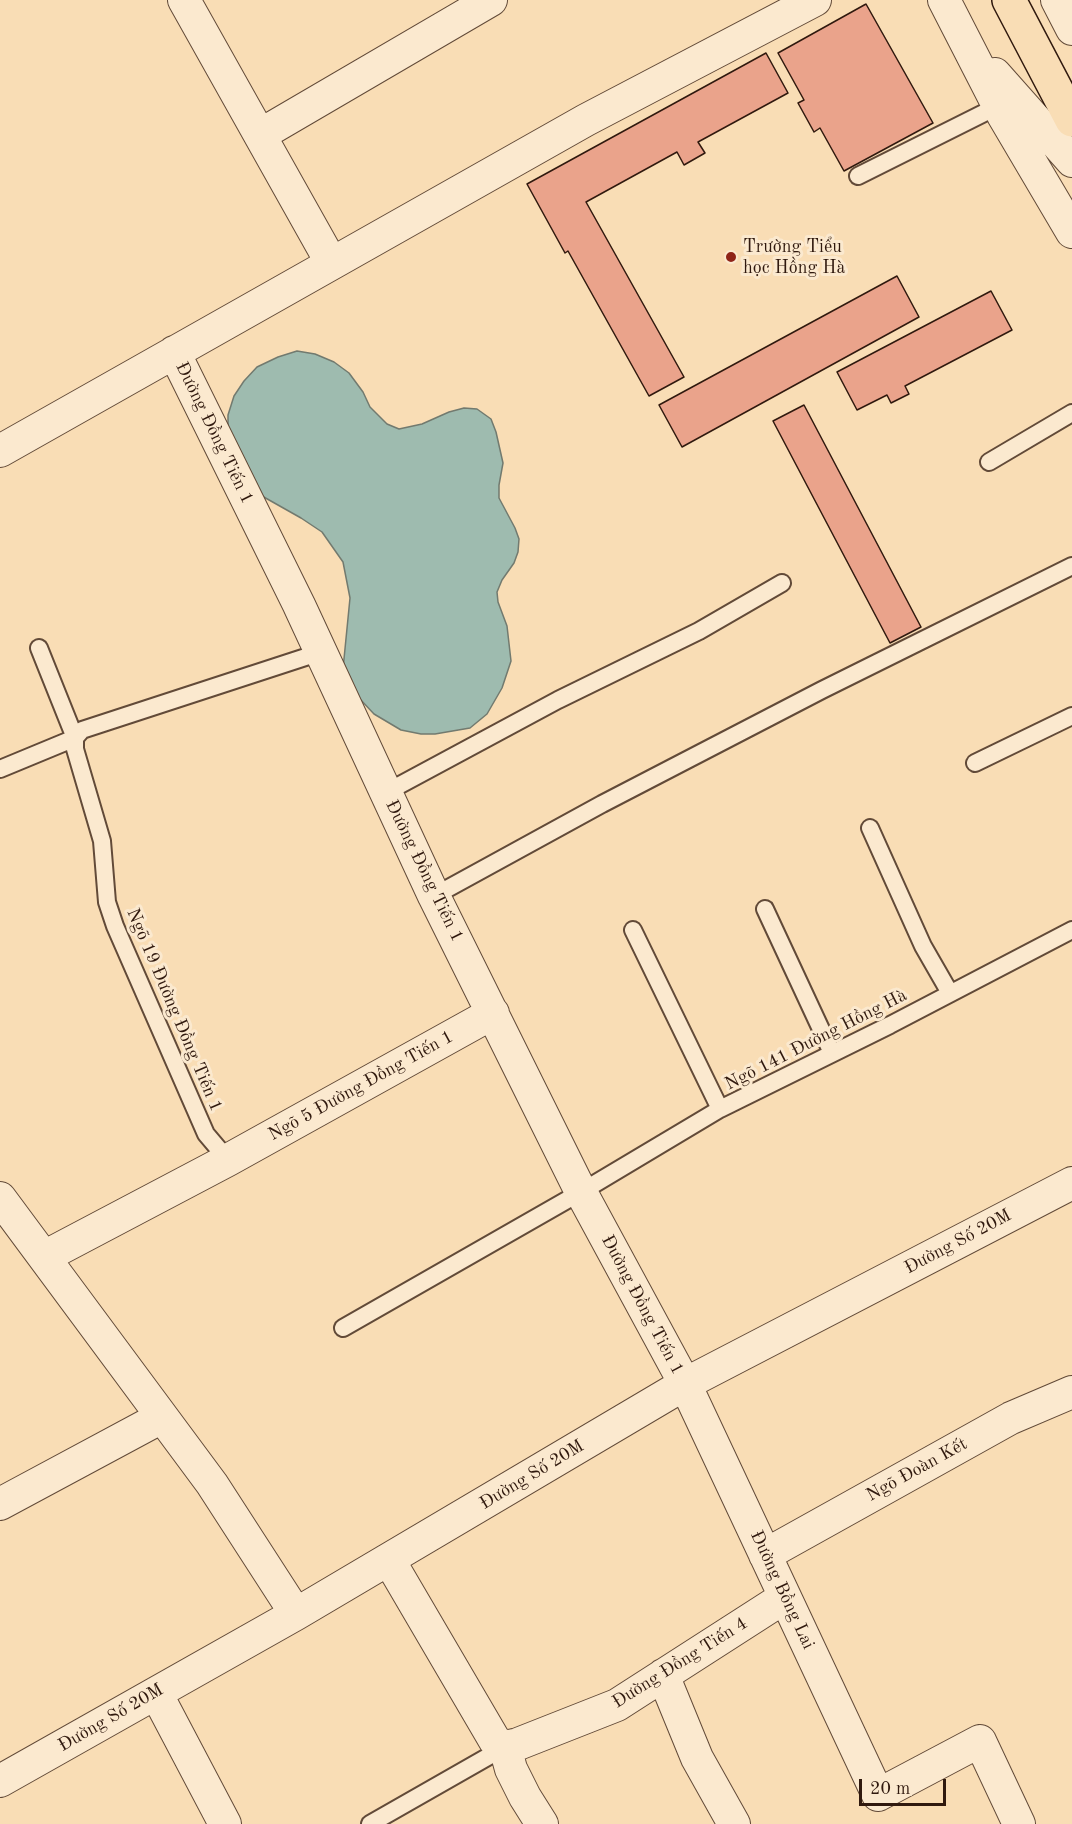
<!DOCTYPE html>
<meta charset="utf-8">
<style>
body{margin:0}
#map{position:relative;width:1072px;height:1824px;overflow:hidden;background:#f9ddb5;font-family:"Old Standard TT",serif}
canvas{display:block}
.scale{position:absolute;left:859px;top:1779px;width:87px;height:27px;box-sizing:border-box;border:3px solid #30190e;border-top:0;padding-left:8px;font-size:18px;line-height:21px;white-space:nowrap;color:#30190e;-webkit-text-stroke:4px #fbe9cf;paint-order:stroke}
</style>
<div id="map">
<canvas width="1072" height="1824"></canvas>
<div class="scale">20 m</div>
</div>
<script>
const g = document.querySelector('canvas').getContext('2d');
g.lineJoin = 'round';
function fillPath(path, color) {
  g.fillStyle = color;
  g.fill(path, 'evenodd');
}
function poly(rows) {
  const path = new Path2D();
  for (const r of rows) {
    path.moveTo(r[0], r[1]);
    for (let i = 2; i < r.length; i += 2) path.lineTo(r[i], r[i + 1]);
  }
  return path;
}
function stroke(path, color, width, dash) {
  g.strokeStyle = color;
  g.lineWidth = width;
  g.lineCap = dash ? 'butt' : 'round';
  g.setLineDash(dash || []);
  g.stroke(path);
}
function label(font, color, halo, rows, align = 'center') {
  g.font = font + ' "Old Standard TT",serif';
  g.lineWidth = 6;
  g.setLineDash([]);
  g.textBaseline = 'middle';
  g.strokeStyle = halo;
  g.fillStyle = color;
  for (const [text, x, y, turn = 0] of rows) {
    g.save();
    g.translate(x, y);
    g.rotate((+turn || 0) * Math.PI / 180);
    g.textAlign = isNaN(turn) ? turn : align;
    if (halo) g.strokeText(text, 0, 0);
    g.fillText(text, 0, 0);
    g.restore();
  }
}
const water = poly([
 [297,351,315,354,334,362,349,373,363,392,370,407,387,424,399,429,422,424,449,412,464,408,477,409,491,419,496,432,503,463,499,485,499,498,515,528,519,539,518,552,514,563,502,580,497,592,498,602,507,626,511,661,502,688,487,714,470,728,435,734,421,734,401,730,374,714,359,698,343,669,350,598,343,562,322,532,301,518,262,496,228,435,228,415,234,396,244,381,257,367,278,357,297,351]
]);
const building = poly([
 [866,4,933,123,844,171,820,128,814,132,798,103,804,100,778,53,866,4],
 [766,53,788,93,698,142,705,153,684,165,677,152,586,202,684,377,649,396,568,251,565,253,527,184,766,53],
 [897,276,919,317,682,447,659,405,897,276],
 [991,291,1012,330,905,386,909,394,891,403,887,395,857,410,837,372,991,291],
 [804,405,921,627,890,643,773,421,804,405]
]);
const lane = poly([
 [858,176,998,106],
 [989,462,1072,413],
 [975,763,1072,716],
 [0,769,75,738,39,648],
 [385,793,558,700,699,631,782,583],
 [870,828,923,946,950,993],
 [434,896,602,804,822,690,1072,566],
 [765,909,832,1053],
 [633,930,720,1109],
 [228,1160,206,1134,115,926,107,902,102,841,75,749,75,738,82,730,321,652],
 [343,1328,581,1192,720,1109,890,1025,1072,930],
 [370,1824,505,1747]
]);
const street = poly([
 [184,0,331,262],
 [944,0,1003,115,1072,232],
 [1057,0,1072,29],
 [995,74,1072,161],
 [260,135,491,0],
 [174,352,299,605,434,896,581,1192,685,1384,878,1795,980,1741,1019,1824],
 [0,451,586,120,815,0],
 [0,1198,212,1484,296,1614],
 [44,1257,228,1160,493,1013],
 [0,1504,162,1417],
 [765,1555,1011,1418,1072,1392],
 [389,1560,495,1741,505,1747,511,1769,525,1797,542,1824],
 [663,1675,697,1758,734,1824],
 [156,1693,225,1824],
 [505,1747,518,1744,617,1705,785,1597],
 [0,1781,296,1614,685,1384,1072,1183]
]);
const primary = poly([
 [1009,0,1072,120]
]);
const markers = [
 [731,257,6,"#8f2418"]
];
const poiNames = [
 ["Trường Tiểu",743,247],
 ["học Hồng Hà",743,268]
];
const streetNames = [
 ["Đường Đồng Tiến 1",214,433,64],
 ["Đường Đồng Tiến 1",424,871,64],
 ["Ngõ 19 Đường Đồng Tiến 1",174,1010,67],
 ["Ngõ 141 Đường Hồng Hà",816,1040,-27],
 ["Ngõ 5 Đường Đồng Tiến 1",361,1086,-29],
 ["Đường Số 20M",958,1242,-28],
 ["Đường Đồng Tiến 1",642,1305,62],
 ["Ngõ Đoàn Kết",917,1470,-29],
 ["Đường Số 20M",532,1475,-31],
 ["Đường Bồng Lai",782,1590,65],
 ["Đường Đồng Tiến 4",680,1663,-32],
 ["Đường Số 20M",111,1718,-30]
];
fillPath(water, '#9ebbaf');
stroke(water, '#727a6f', 1.5);
fillPath(building, '#eaa38b');
stroke(building, '#30190e', 1.5);
stroke(lane, '#624a38', 20);
stroke(street, '#624a38', 34);
stroke(primary, '#30190e', 36);
stroke(lane, '#fbe9cf', 16);
stroke(street, '#fbe9cf', 32);
stroke(primary, '#f9ddb5', 33);
for (const [x, y, r, color] of markers) {
  const dot = new Path2D();
  dot.arc(x, y, r, 0, 2 * Math.PI);
  g.fillStyle = color;
  g.fill(dot);
  stroke(dot, '#fbe9cf', 2);
}
label('18px', '#30190e', '#fbe9cf', poiNames, 'left');
label('18px', '#30190e', '#fbe9cf', streetNames);
</script>
